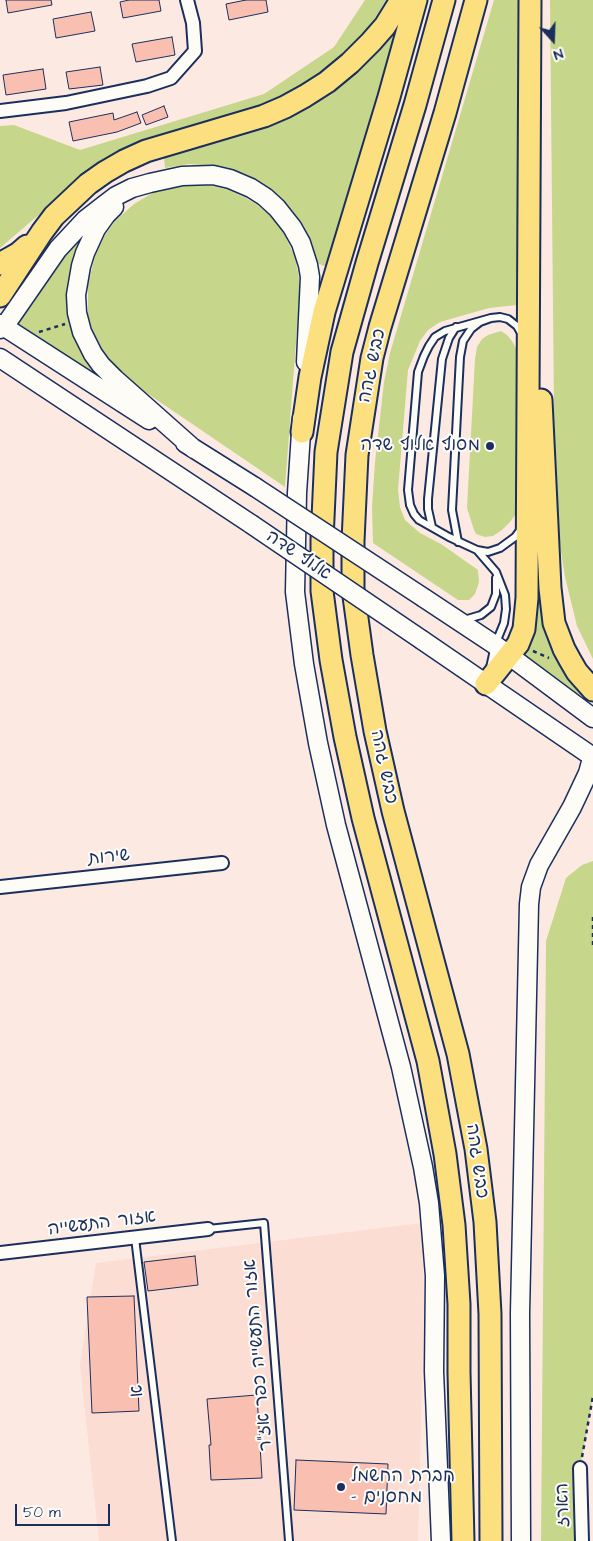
<!DOCTYPE html>
<meta charset="utf-8">
<style>
body{margin:0}
#map{position:relative;width:593px;height:1541px;overflow:hidden;background:#fceae2;font-family:"Architects Daughter",sans-serif}
canvas{display:block}
.north{position:absolute;left:528px;top:15px;width:50px;height:50px;-webkit-text-stroke:4px #fdfcf7;paint-order:stroke;rotate:160deg;font-size:14px;font-weight:700;line-height:20px;text-align:center;color:#1b2f5e}
.north::after{content:'';display:block;margin:auto;width:18px;height:22px;background:#1b2f5e;clip-path:polygon(50% 0,100% 100%,50% 72%,0 100%)}
.scale{position:absolute;left:15px;top:1504px;width:95px;height:22px;box-sizing:border-box;border:2px solid #1b2f5e;border-top:0;padding-left:6px;font-size:15px;line-height:18px;white-space:nowrap;color:#1b2f5e;-webkit-text-stroke:4px #fdfcf7;paint-order:stroke}
</style>
<div id="map">
<canvas width="593" height="1541"></canvas>
<div class="north">N</div>
<div class="scale">50 m</div>
</div>
<script>
const g = document.querySelector('canvas').getContext('2d');
g.lineJoin = 'round';
function fillPath(path, color) {
  g.fillStyle = color;
  g.fill(path, 'evenodd');
}
function poly(rows) {
  const path = new Path2D();
  for (const r of rows) {
    path.moveTo(r[0], r[1]);
    for (let i = 2; i < r.length; i += 2) path.lineTo(r[i], r[i + 1]);
  }
  return path;
}
function stroke(path, color, width, dash) {
  g.strokeStyle = color;
  g.lineWidth = width;
  g.lineCap = dash ? 'butt' : 'round';
  g.setLineDash(dash || []);
  g.stroke(path);
}
function label(font, color, halo, rows, align = 'center') {
  g.font = font + ' "Architects Daughter","Playpen Sans Hebrew",sans-serif';
  g.lineWidth = 4;
  g.setLineDash([]);
  g.textBaseline = 'middle';
  g.strokeStyle = halo;
  g.fillStyle = color;
  for (const [text, x, y, turn = 0] of rows) {
    g.save();
    g.translate(x, y);
    g.rotate((+turn || 0) * Math.PI / 180);
    g.textAlign = isNaN(turn) ? turn : align;
    if (halo) g.strokeText(text, 0, 0);
    g.fillText(text, 0, 0);
    g.restore();
  }
}
const built = poly([
 [422,1223,424,1308,418,1541,99,1541,80,1365,96,1263]
]);
const green = poly([
 [365,0,386,0,372,23,354,45,332,67,276,101,69,189,0,248,0,126,14,125,80,150,264,94,334,47],
 [494,0,521,0,517,305,489,308,440,322,428,330,420,341,408,370,398,490,400,507,405,520,420,533,441,544,478,570,479,582,475,594,469,600,458,600,373,543,372,507,375,462,384,382,390,353],
 [550,0,593,0,593,659,577,626,565,577,555,513],
 [394,25,403,25,329,268,317,263,310,240,300,222,284,202,271,190,256,180,233,170,215,166,189,164,165,168,164,158,252,131,289,115],
 [190,184,212,186,226,189,246,198,259,206,270,215,283,232,295,257,299,278,300,290,285,487,129,381,106,357,92,329,88,315,88,284,95,256,105,235,114,222,134,204,154,192,169,187],
 [88,223,68,281,66,299,70,321,75,337,83,354,96,369,92,376,12,323],
 [501,331,507,335,512,341,517,350,519,360,518,500,516,514,510,522,502,530,493,536,485,537,476,534,474,530,467,508,475,359,477,347,482,339,488,335],
 [544,583,587,691,578,697,520,656,533,584],
 [593,861,593,1396,580,1468,582,1541,541,1541,546,941,566,878,582,865]
]);
const building = poly([
 [6,0,51,0,52,5,8,13,6,0],
 [129,0,159,0,161,11,123,18,120,2,129,0],
 [246,0,266,0,268,12,229,20,226,4,246,0],
 [91,12,95,31,56,38,53,19,91,12],
 [172,37,175,55,136,62,132,44,172,37],
 [100,67,103,85,69,89,66,72,100,67],
 [43,69,46,89,6,95,3,75,43,69],
 [164,106,168,117,146,125,142,115,164,106],
 [137,112,141,123,117,132,73,141,69,122,113,113,114,120,137,112],
 [195,1256,198,1285,148,1291,144,1262,195,1256],
 [134,1296,139,1411,92,1413,87,1297,134,1296],
 [257,1395,262,1478,211,1480,209,1445,211,1445,207,1399,257,1395],
 [296,1460,388,1464,386,1514,294,1510,296,1460]
]);
const path = poly([
 [39,332,65,324],
 [533,651,549,658],
 [593,917,593,947],
 [582,1457,593,1396]
]);
const service = poly([
 [491,318,445,331,435,337,429,346,424,356,418,372,408,490,410,505,414,514,419,520,449,537,477,550,488,552,500,548,515,537,521,529],
 [432,527,428,509,428,499,442,359,449,338,456,327],
 [458,542,452,510,460,357,463,341,471,329,480,322,491,318,500,317,508,319,517,326,521,333],
 [477,550,496,572,505,595,506,609,504,623,495,645,490,668],
 [464,620,481,615,491,607,496,594,496,578],
 [208,1229,264,1223,289,1541],
 [135,1238,172,1541]
]);
const minor = poly([
 [0,111,66,103,147,86,171,78,195,51,193,23,187,0],
 [0,887,222,863],
 [0,1253,208,1229],
 [580,1468,582,1541]
]);
const secondary = poly([
 [114,207,106,215,96,229,85,253,81,266,76,295,77,313,82,332,93,354,101,365,115,379,194,449],
 [0,324,149,420],
 [0,329,4,327,58,249,86,219,104,205,116,196,132,188,150,183,182,176,213,175,230,179,251,188,265,197,277,208,292,227,301,243,308,265,310,277,306,362],
 [0,358,251,524],
 [302,418,297,493,295,592,304,664,318,743,336,825,401,1067,423,1167,429,1203,435,1276,434,1371,441,1541],
 [185,443,255,487],
 [424,598,495,645,593,718],
 [422,640,593,757],
 [521,1541,520,1313,529,904,531,887,539,865,572,807,588,773,593,755]
]);
const trunk = poly([
 [444,0,415,105,367,263,342,352,326,452,322,540,322,591,331,660,345,737,363,818,428,1061,445,1154,454,1225,459,1304,459,1372,463,1541],
 [476,0,445,113,380,327,372,358,357,455,353,541,353,589,362,655,375,731,393,811,458,1054,476,1149,485,1222,490,1314,491,1541],
 [0,264,19,253,27,246],
 [0,296,42,232,54,216,88,184,105,172,124,161,146,151,264,116,285,107,305,96,327,82,350,63,371,42,385,26,401,0],
 [541,400,550,588,554,623,564,649,570,660,577,672,593,690],
 [302,432,310,377,324,312,389,97,416,0],
 [486,684,518,644,524,629,527,598,530,0]
]);
const secondaryBridge = poly([
 [255,487,424,598],
 [251,524,422,640]
]);
const markers = [
 [490,446,5,"#1b2f5e"],
 [341,1487,5,"#1b2f5e"]
];
const streetNames = [
 ["כביש גהה",373,366,-78],
 ["אלוף שדה",298,556,34],
 ["כביש גהה",383,767,78],
 ["שירות",109,858,-6],
 ["כביש גהה",476,1161,82],
 ["אזור התעשייה",102,1224,-7],
 ["אזור התעשייה כפר אז\"ר",259,1355,-95],
 ["א",138,1391,-97],
 ["הארז",564,1505,-92]
];
const poiNames = [
 ["מסוף אלוף שדה",480,446],
 ["חברת החשמל",351,1477,"left"],
 ["- מחסנים",351,1498,"left"]
];
fillPath(built, '#fbddd3');
fillPath(green, '#c6d68a');
fillPath(building, '#f9c0b1');
stroke(building, '#1b2f5e', 1);
stroke(service, '#1b2f5e', 10);
stroke(minor, '#1b2f5e', 16);
stroke(secondary, '#1b2f5e', 21);
stroke(trunk, '#1b2f5e', 25);
stroke(path, '#1b2f5e', 2.5, [4, 4]);
stroke(service, '#fdfcf7', 6);
stroke(minor, '#fdfcf7', 12);
stroke(secondary, '#fdfcf7', 18);
stroke(trunk, '#fce080', 21);
stroke(secondaryBridge, '#1b2f5e', 21, []);
stroke(secondaryBridge, '#fdfcf7', 18);
for (const [x, y, r, color] of markers) {
  const dot = new Path2D();
  dot.arc(x, y, r, 0, 2 * Math.PI);
  g.fillStyle = color;
  g.fill(dot);
  stroke(dot, '#fdfcf7', 2);
}
label('18px', '#1b2f5e', '#fdfcf7', streetNames);
label('18px', '#1b2f5e', '#fdfcf7', poiNames, 'right');
</script>
